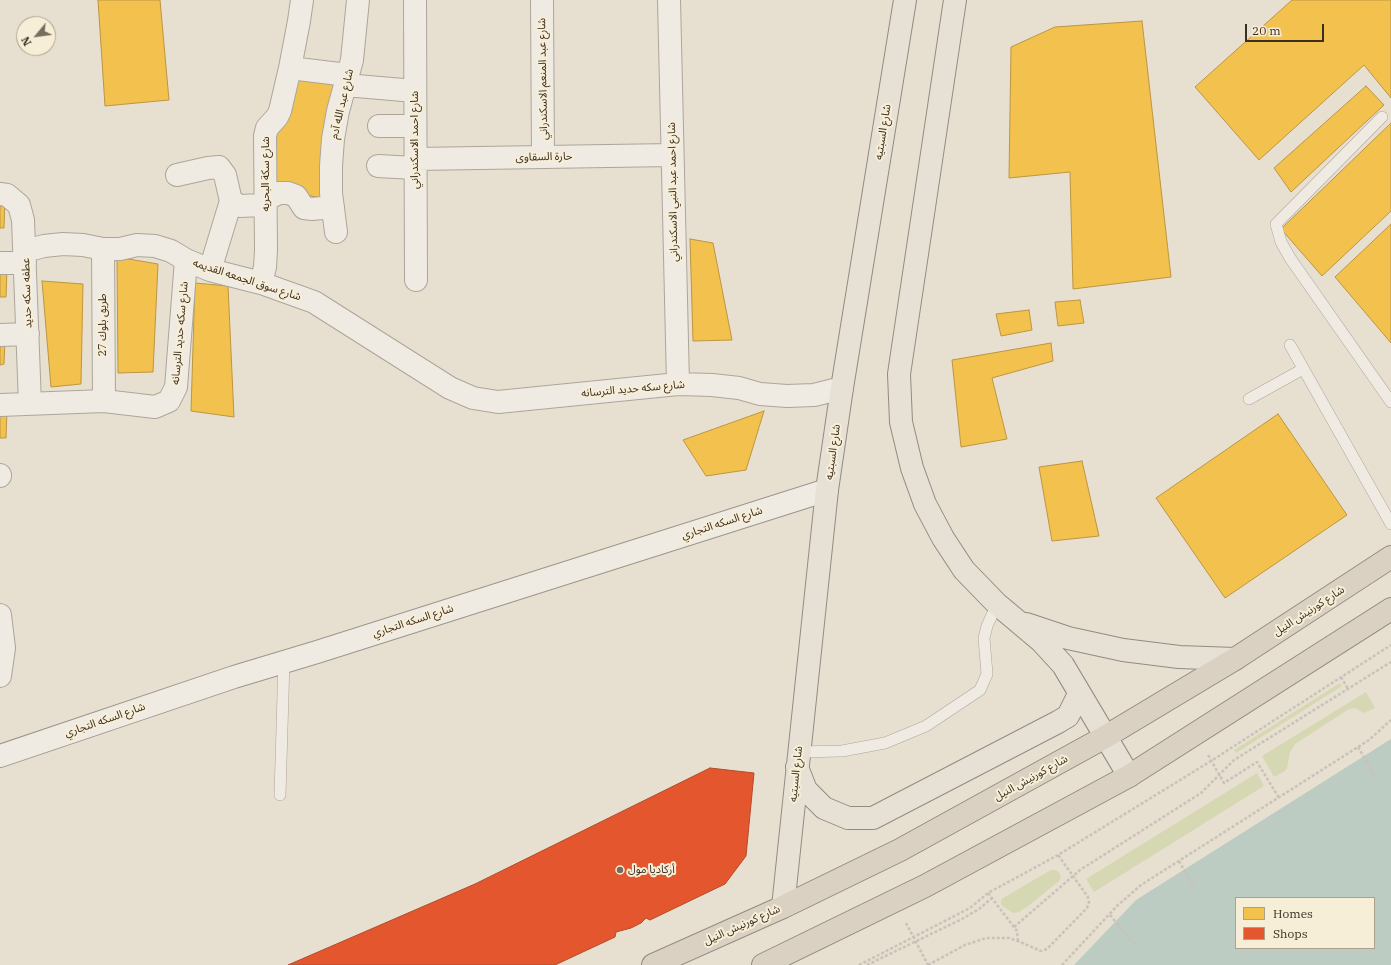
<!DOCTYPE html>
<meta charset="utf-8">
<style>
body{margin:0}
#map{position:relative;width:1391px;height:965px;overflow:hidden;background:#e7e0d1;font-family:"IBM Plex Serif",serif}
canvas{display:block}
.legend{position:absolute;left:1235px;top:897px;width:140px;height:52px;box-sizing:border-box;background:#f7eed8;border:1px solid #ada18e;margin:0;padding:5px 7px;list-style:none;font-size:12px;color:#3d2e20}
.legend li{display:flex;align-items:center;gap:8px;height:20px}
.legend b{width:20px;border:1px solid #ada18e}
.north{position:absolute;left:16px;top:16px;width:40px;height:40px;box-sizing:border-box;background:#f7eed8;border:1px solid #ada18e;border-radius:50%;rotate:241deg;font-size:11px;font-weight:700;line-height:16px;text-align:center;color:#3d2e20}
.north::after{content:'';display:block;margin:auto;width:14px;height:18px;background:#786c5e;clip-path:polygon(50% 0,100% 100%,50% 72%,0 100%)}
.scale{position:absolute;left:1245px;top:24px;width:79px;height:18px;box-sizing:border-box;border:2px solid #3d2e20;border-top:0;padding-left:5px;font-size:12px;line-height:14px;white-space:nowrap;color:#3d2e20;-webkit-text-stroke:3px #f7eed8;paint-order:stroke}
</style>
<div id="map">
<canvas width="1391" height="965"></canvas>
<ul class="legend">
<li><b style="height:11px;background:#f2c14e"></b>Homes</li>
<li><b style="height:11px;background:#e4572e"></b>Shops</li>
</ul>
<div class="north">N</div>
<div class="scale">20 m</div>
</div>
<script>
const g = document.querySelector('canvas').getContext('2d');
g.lineJoin = 'round';
function fillPath(path, color) {
  g.fillStyle = color;
  g.fill(path, 'evenodd');
}
function poly(rows) {
  const path = new Path2D();
  for (const r of rows) {
    path.moveTo(r[0], r[1]);
    for (let i = 2; i < r.length; i += 2) path.lineTo(r[i], r[i + 1]);
  }
  return path;
}
function stroke(path, color, width, dash) {
  g.strokeStyle = color;
  g.lineWidth = width;
  g.lineCap = dash ? 'butt' : 'round';
  g.setLineDash(dash || []);
  g.stroke(path);
}
function label(font, color, halo, rows, align = 'center') {
  g.font = font + ' "IBM Plex Serif","Noto Sans Arabic",serif';
  g.lineWidth = 4;
  g.setLineDash([]);
  g.textBaseline = 'middle';
  g.strokeStyle = halo;
  g.fillStyle = color;
  for (const [text, x, y, turn = 0] of rows) {
    g.save();
    g.translate(x, y);
    g.rotate((+turn || 0) * Math.PI / 180);
    g.textAlign = isNaN(turn) ? turn : align;
    if (halo) g.strokeText(text, 0, 0);
    g.fillText(text, 0, 0);
    g.restore();
  }
}
const green = poly([
 [1340,683,1342,686,1236,753,1234,750],
 [1366,692,1375,708,1364,713,1355,708,1349,709,1295,744,1290,752,1287,768,1285,771,1274,777,1262,756],
 [1257,773,1264,786,1094,892,1086,879],
 [1051,870,1056,870,1059,872,1061,877,1059,881,1027,907,1019,912,1013,913,1001,905,1001,900,1003,898]
]);
const water = poly([
 [1391,739,1391,965,1074,965,1136,900],
 [1236,898,1374,898,1374,948,1236,948]
]);
const homes = poly([
 [98,0,160,0,169,100,105,106,98,0],
 [1292,0,1391,0,1391,98,1364,65,1259,160,1195,87,1292,0],
 [1142,21,1171,277,1073,289,1070,172,1009,178,1011,47,1055,27,1142,21],
 [297,79,336,81,326,199,271,188,272,132,297,79],
 [1366,86,1384,105,1291,192,1274,168,1366,86],
 [1391,123,1391,211,1322,276,1281,229,1391,123],
 [0,198,5,198,4,228,0,228,0,198],
 [1391,224,1391,343,1335,277,1391,224],
 [690,239,713,243,732,340,693,341,690,239],
 [117,257,158,264,153,372,118,373,117,257],
 [0,269,7,269,6,297,0,297,0,269],
 [42,281,83,284,81,384,51,387,42,281],
 [195,283,228,286,234,417,191,411,195,283],
 [1080,300,1084,323,1058,326,1055,302,1080,300],
 [1029,310,1032,330,1001,336,996,314,1029,310],
 [0,340,5,340,4,364,0,365,0,340],
 [1051,343,1053,361,992,378,1007,439,961,447,952,360,1051,343],
 [0,411,7,411,6,438,0,438,0,411],
 [764,411,746,470,706,476,683,440,764,411],
 [1278,414,1347,515,1225,598,1156,498,1278,414],
 [1082,461,1099,536,1052,541,1039,467,1082,461]
]);
const shops = poly([
 [710,768,754,773,746,856,725,884,650,920,646,918,641,923,631,928,616,932,615,937,555,965,288,965,475,884,710,768]
]);
const path = poly([
 [1341,677,1348,689],
 [1358,747,1375,776],
 [1208,755,1224,783,1257,762,1279,798],
 [1179,861,1195,889],
 [988,893,1017,931,1018,941],
 [1110,915,1134,944],
 [906,923,928,965],
 [1014,927,1080,870,1201,793,1234,760,1391,662],
 [859,965,970,908,988,893,1058,855,1211,761,1391,645],
 [867,965,962,919,979,909,992,898],
 [928,965,965,945,986,938,1009,938,1018,941,1041,951,1047,949,1087,908,1089,902,1088,897,1058,855],
 [1062,965,1117,906,1141,885,1358,747,1369,740,1391,720]
]);
const lane = poly([
 [1382,117,1276,224,1281,242,1290,258,1391,402],
 [1290,345,1391,524],
 [1249,399,1303,369],
 [799,752,842,751,885,743,926,726,980,690,987,674,984,638,987,626,997,604],
 [280,795,284,661]
]);
const street = poly([
 [415,0,416,280],
 [542,0,543,157],
 [669,0,678,384],
 [290,68,348,75],
 [345,85,415,91],
 [379,126,415,126],
 [415,159,672,155],
 [378,166,415,168],
 [177,175,208,168,219,167,225,175,231,201,240,206,261,205,269,198,279,193,288,193,296,196,304,208,312,209,333,207],
 [0,194,7,195,19,205,23,220,30,404],
 [336,232,331,193,331,166,333,139,338,111,352,60,358,0],
 [103,249,104,401],
 [25,251,44,246,63,244,83,245,103,249,120,249,137,245,155,246,171,251,186,260,210,270,261,283,314,302,450,388,473,398,498,402,678,384,712,385,739,388,760,394,787,396,814,395,842,388],
 [0,263,25,263],
 [210,270,231,201],
 [261,283,265,267,266,250,265,136,267,128,277,117,280,111,290,68,299,21,302,0],
 [0,335,28,334],
 [0,405,104,401,155,407,169,401,176,387,186,260],
 [0,476,0,475],
 [0,615,4,648,0,676]
]);
const secondary = poly([
 [0,756,234,677,317,652,827,490]
]);
const primary = poly([
 [955,0,899,374,901,422,912,468,925,504,943,538,964,570,997,604,1041,641,1063,665,1129,776],
 [1026,624,1068,638,1123,650,1179,657,1235,659],
 [797,767,806,790,824,808,848,818,873,818,1058,722,1068,716,1079,694],
 [783,907,827,490,842,388,905,0]
]);
const highway = poly([
 [653,965,783,907,900,850,1105,737,1235,659,1391,557],
 [763,965,925,886,1129,776,1391,609]
]);
const markers = [
 [620,870,4,"#786c5e"]
];
const streetNames = [
 ["شارع عبد المنعم الاسكندراني",543,79,-91],
 ["شارع عبد الله آدم",342,104,-77],
 ["شارع السبتيه",883,132,-81],
 ["شارع احمد الاسكندراني",415,140,-90],
 ["حارة السقاوى",544,157,-1],
 ["شارع سكة البحريه",266,174,-90],
 ["شارع احمد عبد النبي الاسكندراني",673,192,-91],
 ["شارع سوق الجمعه القديمه",247,280,18],
 ["عطفه سكه حديد",27,293,-92],
 ["طريق بلوك 27",103,325,-90],
 ["شارع سكه حديد الترسانه",180,333,-85],
 ["شارع سكه حديد الترسانه",633,389,-5],
 ["شارع السبتيه",833,452,-82],
 ["شارع السكه التجاري",722,523,-18],
 ["شارع كورنيش النيل",1309,611,-33],
 ["شارع السكه التجاري",413,621,-18],
 ["شارع السكه التجاري",105,720,-19],
 ["شارع السبتيه",796,774,-84],
 ["شارع كورنيش النيل",1031,778,-29],
 ["شارع كورنيش النيل",742,925,-24]
];
const poiNames = [
 ["أركاديا مول",628,870]
];
fillPath(green, '#d6d7b3');
fillPath(water, '#bcccc2');
fillPath(homes, '#f2c14e');
stroke(homes, '#bc9540', 1);
fillPath(shops, '#e4572e');
stroke(shops, '#b24b2a', 1);
stroke(lane, '#ada599', 12);
stroke(street, '#ada599', 24);
stroke(secondary, '#9c958a', 24);
stroke(primary, '#928b80', 24);
stroke(highway, '#928b80', 24);
stroke(path, '#c8c2b9', 2.5, [3, 2]);
stroke(lane, '#efebe3', 11);
stroke(street, '#efebe3', 22);
stroke(secondary, '#efebe3', 22);
stroke(primary, '#e6e1d4', 22);
stroke(highway, '#dad1c2', 22);
for (const [x, y, r, color] of markers) {
  const dot = new Path2D();
  dot.arc(x, y, r, 0, 2 * Math.PI);
  g.fillStyle = color;
  g.fill(dot);
  stroke(dot, '#f7eed8', 1.5);
}
label('11px', '#3d2e20', '#f7eed8', streetNames);
label('11px', '#3d2e20', '#f7eed8', poiNames, 'left');
</script>
